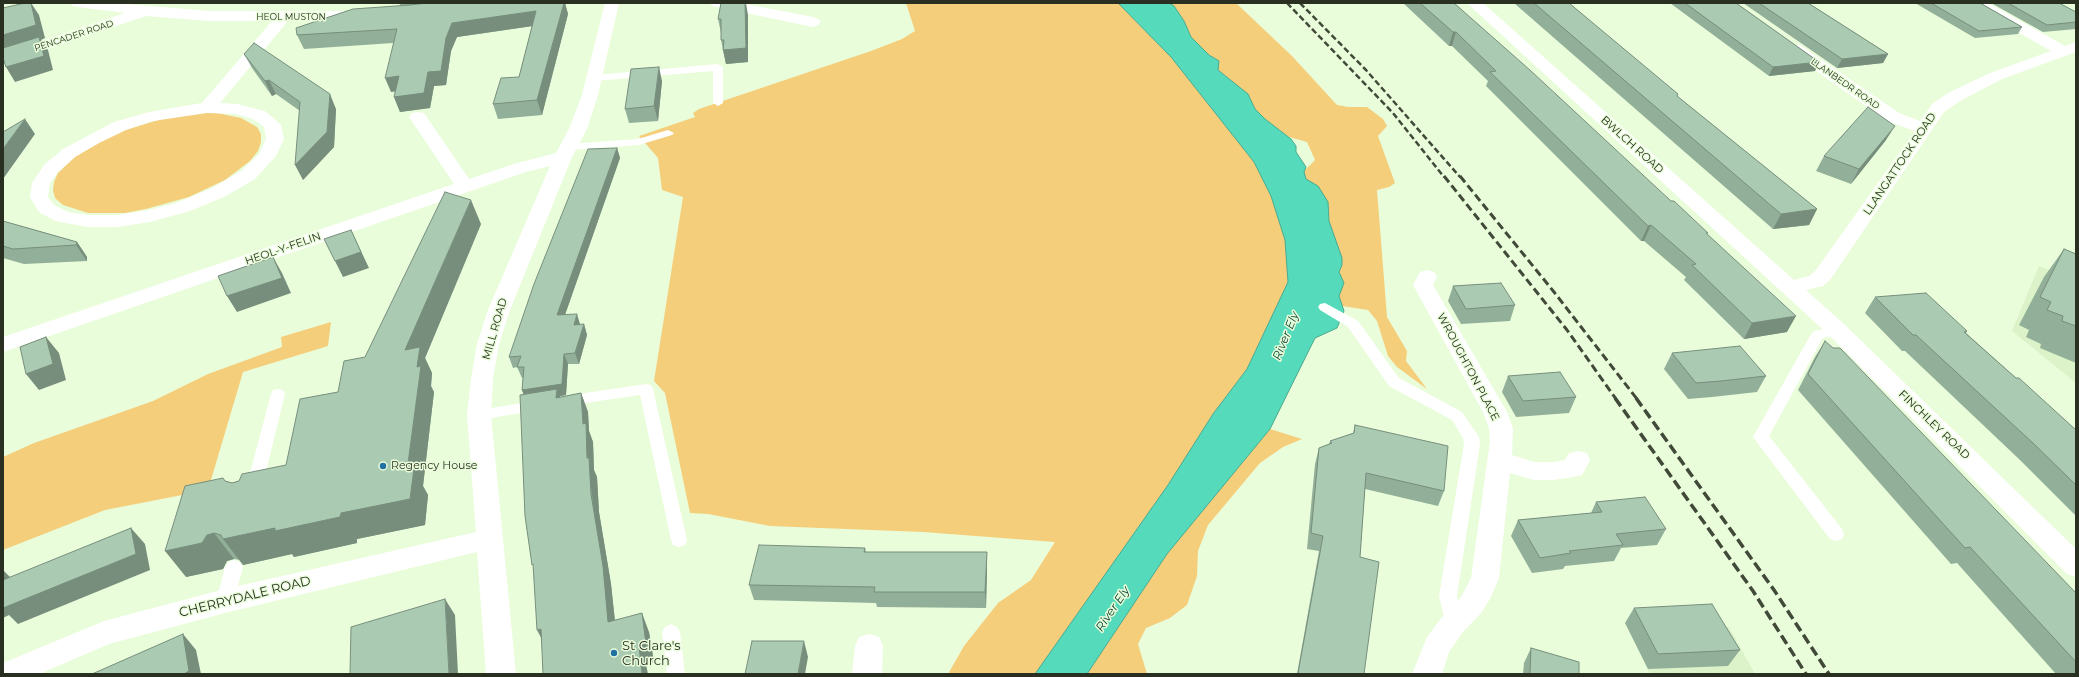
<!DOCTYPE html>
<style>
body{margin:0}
#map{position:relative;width:2079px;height:677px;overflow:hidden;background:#eafdda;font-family:Montserrat,sans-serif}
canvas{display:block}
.frame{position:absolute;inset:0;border:4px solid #293022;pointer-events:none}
</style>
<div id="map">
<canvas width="2079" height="677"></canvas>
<div class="frame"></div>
</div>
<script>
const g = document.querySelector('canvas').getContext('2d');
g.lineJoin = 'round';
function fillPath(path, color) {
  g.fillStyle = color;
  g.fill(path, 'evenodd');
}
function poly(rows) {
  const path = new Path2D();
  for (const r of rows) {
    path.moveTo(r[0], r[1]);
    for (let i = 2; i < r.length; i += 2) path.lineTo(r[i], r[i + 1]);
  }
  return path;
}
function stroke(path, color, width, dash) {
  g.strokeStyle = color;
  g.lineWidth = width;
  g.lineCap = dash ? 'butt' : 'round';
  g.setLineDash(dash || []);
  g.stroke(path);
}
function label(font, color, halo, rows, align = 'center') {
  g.font = font + ' Montserrat,sans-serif';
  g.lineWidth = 3;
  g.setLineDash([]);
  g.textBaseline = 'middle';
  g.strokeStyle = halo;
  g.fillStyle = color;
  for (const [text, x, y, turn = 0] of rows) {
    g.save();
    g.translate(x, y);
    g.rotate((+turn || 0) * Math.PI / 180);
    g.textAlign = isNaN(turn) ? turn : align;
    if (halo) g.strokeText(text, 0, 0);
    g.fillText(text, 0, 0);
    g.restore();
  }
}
const built = poly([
 [2039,266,2076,280,2076,383,2012,331],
 [1625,623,1729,627,1755,674,1650,674]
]);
const green = poly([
 [906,3,1118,3,1171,57,1254,162,1271,196,1285,240,1288,282,1247,369,1213,414,1168,485,1035,674,948,674,964,646,998,603,1031,580,1055,542,923,532,770,526,708,514,690,513,665,393,654,381,683,197,662,190,658,158,639,136,695,117,693,113,699,109,871,51,902,39,915,31],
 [1169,3,1236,3,1292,56,1337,105,1348,107,1367,107,1383,119,1387,126,1378,136,1395,183,1389,187,1377,190,1387,317,1407,351,1406,361,1427,389,1397,367,1388,356,1377,321,1368,310,1342,306,1339,296,1344,283,1339,272,1342,265,1342,258,1329,221,1328,202,1306,179,1303,172,1315,160,1307,142,1289,137,1265,119,1255,109,1248,94,1218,70,1219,61,1209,55,1191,37,1184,21,1174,6],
 [202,113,217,113,241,118,257,127,261,134,261,142,258,151,250,161,225,180,189,197,146,209,125,213,88,213,63,205,55,198,53,190,54,182,58,173,76,156,118,132,169,117],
 [331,322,328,346,243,372,208,490,105,510,3,550,3,457,34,443,153,401,208,374,282,347,281,337],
 [1270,429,1302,439,1283,447,1260,463,1208,525,1198,551,1197,576,1187,605,1170,618,1146,628,1138,644,1147,674,1087,674,1167,554]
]);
const water = poly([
 [1118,3,1169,3,1174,6,1184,21,1191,37,1209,55,1219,61,1218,70,1248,94,1255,109,1265,119,1291,139,1296,146,1296,152,1306,167,1304,172,1306,179,1318,186,1328,202,1329,221,1342,258,1342,265,1339,272,1344,283,1339,296,1344,311,1337,328,1315,338,1270,429,1167,554,1087,674,1035,674,1168,485,1213,414,1247,369,1288,282,1285,240,1271,196,1254,162,1171,57,1118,3]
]);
const lane = poly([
 [718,64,723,67,723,103,718,106,713,103,713,71,595,81,590,78,595,75,718,64],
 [668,130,674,133,672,135,639,145,569,150,563,147,569,144,638,139,668,130],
 [1325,303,1358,321,1399,378,1462,412,1479,437,1480,444,1457,596,1462,624,1459,629,1453,632,1447,629,1439,596,1464,444,1463,438,1452,420,1389,386,1348,327,1320,310,1318,307,1320,304,1325,303],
 [1838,326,1843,328,1845,331,1843,334,1823,338,1821,341,1769,436,1842,529,1844,534,1842,539,1836,541,1830,539,1753,437,1810,336,1814,331,1838,326],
 [646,384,651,385,653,389,687,540,685,545,679,547,673,545,671,540,640,395,565,406,560,405,558,401,560,397,565,396,646,384],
 [278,389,283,390,285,394,262,488,260,492,254,494,248,492,246,488,271,394,273,390,278,389],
 [540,400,545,401,547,405,545,409,479,420,474,419,471,415,474,411,479,410,540,400],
 [234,560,240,562,243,567,234,601,231,606,225,608,219,606,216,601,225,567,228,562,234,560],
 [671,624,677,627,680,632,685,674,667,674,662,632,665,627,671,624]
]);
const street = poly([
 [71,3,115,3,209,11,358,11,363,13,366,16,363,19,358,21,288,21,220,103,237,104,265,111,281,125,284,139,276,156,255,179,226,196,190,211,150,222,117,227,87,227,56,221,40,213,37,209,30,197,32,183,45,164,63,149,114,122,149,112,202,103,272,21,209,21,146,16,3,64,3,54,125,13,78,7,73,6,71,3],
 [207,113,236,114,253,119,264,127,266,139,259,154,241,171,212,188,176,203,149,210,117,215,87,215,68,212,54,205,48,197,50,183,58,172,75,157,99,143,126,130,153,121,207,113],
 [605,3,619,3,598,95,587,129,572,157,510,310,499,344,493,379,491,415,516,674,486,674,477,552,225,613,109,644,39,674,3,674,3,663,104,621,225,589,476,532,467,415,471,379,477,344,488,310,550,166,526,172,3,352,3,337,454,184,409,117,412,113,418,112,424,113,469,179,514,164,556,153,569,129,582,95,605,3],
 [710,3,740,3,813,17,818,19,821,22,818,25,813,27,717,7,712,6,710,3],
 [1467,3,1483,3,1794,280,1809,276,1816,270,1915,131,1887,121,1788,51,1786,48,1788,45,1800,45,1899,113,1920,121,1932,104,1948,93,1990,73,2051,51,1972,6,1970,3,1988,3,2065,46,2076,42,2076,52,2002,79,1960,101,1944,112,1830,280,1823,286,1806,290,1846,326,2076,549,2076,577,2067,574,1830,336,1467,3],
 [1427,270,1434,272,1437,277,1433,285,1507,412,1513,428,1512,455,1534,462,1554,462,1565,460,1569,453,1578,451,1587,453,1590,460,1582,475,1573,477,1554,480,1534,480,1510,473,1499,578,1490,599,1481,613,1463,632,1449,652,1442,674,1412,674,1427,637,1443,616,1461,597,1471,578,1490,441,1489,428,1483,412,1413,285,1420,272,1427,270],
 [869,634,879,637,883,646,882,674,852,674,855,646,859,637,869,634]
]);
const railFar2 = poly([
 [1287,3,1393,113,1444,177],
 [1300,3,1366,70,1460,177]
]);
const railFar1 = poly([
 [1444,176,1567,330,1616,399],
 [1460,176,1554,292,1637,399]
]);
const rail = poly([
 [1615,398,1753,591,1806,674],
 [1636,398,1774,590,1829,674]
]);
const wall = poly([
 [399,3,565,3,568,14,542,115,498,119,493,104,519,77,532,26,457,37,451,51,446,85,434,86,430,108,400,112,394,97,395,91,391,92,393,43,304,49,297,35,405,5,400,5],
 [1403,3,1454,3,1707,235,1787,332,1744,339,1684,280,1686,277,1644,241,1641,241,1486,86,1488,81,1452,46,1449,46],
 [1514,3,1569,3,1677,96,1817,209,1809,225,1773,229],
 [1670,3,1736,3,1819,62,1815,71,1769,76],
 [1743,3,1808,3,1888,54,1883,63,1837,68],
 [1915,3,1980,3,2022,27,2018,34,1975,38],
 [1991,3,2059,3,2076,12,2076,29,2043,32],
 [748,15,748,62,726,64,721,40,721,33,718,19],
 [244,54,336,109,334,147,303,180,300,111,276,94,272,96,252,68],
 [662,81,658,121,629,123,625,109],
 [1886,140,1851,184,1816,171,1824,156],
 [617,148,620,158,565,315,580,325,584,324,587,335,579,364,568,364,566,395,560,396,560,397,581,393,588,412,589,431,593,442,594,470,597,477,599,512,611,584,615,621,649,632,654,662,646,664,542,639,524,395,522,390,523,378,522,378,517,367,513,368,509,357],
 [3,221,77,242,87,257,87,261,24,264,3,258],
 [481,224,425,358,432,373,431,386,434,392,423,486,428,495,425,525,357,539,357,543,294,557,292,554,243,565,240,560,234,559,227,561,223,569,186,577,225,481,232,483,286,465,338,392,365,357],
 [2064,249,2076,254,2076,363,2040,348,2041,344,2026,337,2029,330,2019,325,2044,277],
 [1453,286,1515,305,1510,321,1461,324,1448,301],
 [1875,297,1967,331,1966,333,2016,378,2076,430,2076,516,2020,460,1905,351,1902,351,1865,313],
 [1825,341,2076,593,2076,674,2056,674,1957,563,1951,564,1798,390,1815,357],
 [1672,353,1766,376,1757,392,1712,397,1688,399,1664,369],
 [1508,376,1576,397,1569,413,1516,417,1502,392],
 [1355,425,1444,491,1438,506,1365,489,1360,557,1364,674,1297,674,1319,551,1307,549,1315,464,1319,448,1329,444,1330,441,1353,433],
 [1596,502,1666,529,1657,545,1621,548,1614,561,1565,566,1563,569,1532,573,1511,536,1518,520,1591,513],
 [865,548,866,552,987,552,987,568,986,608,877,607,876,603,754,600,749,585],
 [1634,608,1740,650,1728,666,1648,669,1625,623],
 [1531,648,1579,674,1523,674,1524,663]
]);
const shadedWall = poly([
 [31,3,39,15,45,38,41,40,48,50,53,70,15,82,6,67,7,51,3,45,3,35],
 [564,3,565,3,568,14,542,115,537,100],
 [746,3,748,15,748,62,726,64,723,50],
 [536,11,540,25,457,37,451,51,446,85,434,86,430,108,400,112,394,97,428,72,446,38,452,23],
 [1453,32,1456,32,1452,46,1449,46],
 [1888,54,1883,63,1837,68,1842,59],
 [1819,62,1815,71,1769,76,1773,67],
 [659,67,662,81,658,121,654,106],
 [399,76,405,90,391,92,385,78],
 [269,80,276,94,272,96,265,81],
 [330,94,336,109,334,147,303,180,295,165],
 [25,119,35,134,3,179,3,149],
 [1895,126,1886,140,1851,184,1859,169],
 [617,148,620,158,561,326,557,315],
 [471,200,481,224,425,358,432,373,431,386,434,392,423,486,428,495,425,525,357,539,357,543,294,557,292,554,243,565,223,539,341,513,407,471,405,350],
 [1817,209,1809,225,1773,229,1781,214],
 [1651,225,1644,241,1641,241,1648,226],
 [351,230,369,268,343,277,335,261],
 [77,242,87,257,87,261,76,245],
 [273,257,282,273,291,293,237,312,227,296],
 [577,314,580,324,574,325],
 [1796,316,1787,332,1744,339,1752,323],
 [584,324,587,335,579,364,575,353],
 [46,337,59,353,66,380,39,390,26,374],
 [564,354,568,364,566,395,560,396,565,408,526,401,522,390],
 [581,393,588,412,589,431,593,442,594,470,597,477,599,512,611,584,617,641,608,622,583,424],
 [131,528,145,544,150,570,18,624,9,615,3,618,3,598],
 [214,533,234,559,227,561,223,569,186,577,165,551],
 [987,552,987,568,986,608,985,592],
 [3,570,16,583,3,583],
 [445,599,455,615,458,674,449,674],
 [642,613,649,632,654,662,646,664,648,674,642,674,639,646],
 [541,629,547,649,537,630],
 [183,634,196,650,201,674,184,674],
 [804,641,808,657,805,674,798,674]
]);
const building = poly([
 [25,3,31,3,36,25,3,35,3,8,25,3],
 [427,3,564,3,537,100,493,104,501,78,519,77,536,11,452,23,446,38,441,71,428,72,424,93,394,97,399,76,385,78,397,29,297,35,296,28,353,9,410,5,427,3],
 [721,3,745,3,746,48,723,50,724,40,721,40,721,19,718,19,721,3],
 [1420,3,1454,3,1531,71,1671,201,1674,201,1708,233,1706,233,1796,316,1752,323,1692,265,1696,264,1651,225,1648,226,1490,72,1496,71,1456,32,1453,32,1420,3],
 [1534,3,1569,3,1678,94,1677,96,1817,209,1781,214,1534,3],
 [1685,3,1736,3,1819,62,1773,67,1685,3],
 [1759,3,1808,3,1888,54,1842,59,1759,3],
 [1931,3,1980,3,2022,27,1979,31,1931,3],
 [2008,3,2059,3,2076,12,2076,22,2047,25,2008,3],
 [39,37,44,56,6,67,3,58,3,48,39,37],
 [254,43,330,94,327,132,295,165,300,102,269,80,265,81,244,54,254,43],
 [659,67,654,106,625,109,631,69,659,67],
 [1868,107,1895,126,1859,169,1824,156,1868,107],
 [25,119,3,149,3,132,25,119],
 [617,148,557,315,577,314,574,325,584,324,575,353,564,354,562,384,522,390,524,367,517,367,521,356,509,357,534,284,588,149,617,148],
 [445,192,471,200,405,350,420,347,417,367,421,366,407,471,414,469,410,499,341,513,340,517,275,531,275,528,223,539,221,535,214,533,207,535,202,543,165,551,185,486,223,478,225,481,232,483,239,481,242,474,286,465,300,399,338,392,344,361,365,357,445,192],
 [3,221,77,242,76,245,13,249,3,246,3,221],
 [351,230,361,252,335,261,324,239,351,230],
 [2064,249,2076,254,2076,326,2062,321,2063,316,2047,310,2051,302,2040,297,2064,249],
 [273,257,282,278,227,296,218,276,273,257],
 [1501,283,1515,305,1466,309,1453,286,1501,283],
 [1926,293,1967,331,1964,332,2016,378,2019,378,2076,430,2076,485,2034,444,1916,335,1913,335,1875,297,1926,293],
 [46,337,53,364,26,374,20,347,46,337],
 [1825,341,1833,348,1840,348,2076,593,2076,662,1970,547,1965,548,1808,374,1825,341],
 [1740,346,1766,376,1721,381,1696,383,1672,353,1740,346],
 [1560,372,1576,397,1523,401,1508,376,1560,372],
 [557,389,556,398,581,393,583,424,586,423,587,458,589,458,591,494,603,566,608,622,642,613,646,644,639,646,642,674,543,674,541,629,537,630,533,564,532,565,525,516,520,395,557,389],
 [1355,425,1448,446,1444,491,1366,473,1360,557,1379,562,1364,674,1300,674,1298,673,1323,536,1311,533,1319,448,1332,443,1330,441,1354,433,1355,425],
 [1645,497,1666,529,1616,534,1623,545,1569,551,1571,553,1540,558,1518,520,1602,512,1596,502,1645,497],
 [131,528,136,554,3,608,3,580,131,528],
 [759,545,865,548,864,552,987,552,985,592,874,592,875,587,749,585,759,545],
 [445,599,449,674,350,674,351,627,445,599],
 [1712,604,1740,650,1658,654,1634,608,1712,604],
 [183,634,189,671,184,674,92,674,183,634],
 [752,641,804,641,798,674,745,674,752,641],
 [1531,648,1579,662,1579,674,1530,674,1531,648]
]);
const markers = [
 [383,466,4,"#2171a3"],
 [614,653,4,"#2171a3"]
];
const farStreetnames = [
 ["HEOL MUSTON",291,17],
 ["PENCADER ROAD",74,36,-18],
 ["LLANBEDR ROAD",1845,84,35]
];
const streetNames = [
 ["BWLCH ROAD",1632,145,42],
 ["LLANGATTOCK ROAD",1900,164,-56],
 ["HEOL-Y-FELIN",283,249,-19],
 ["MILL ROAD",495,329,-74],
 ["WROUGHTON PLACE",1468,367,62],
 ["FINCHLEY ROAD",1934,425,44]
];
const poiNames = [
 ["Regency House",391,466]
];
const waterNames = [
 ["River Ely",1286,336,-68],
 ["River Ely",1113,609,-56]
];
const nearStreetnames = [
 ["CHERRYDALE ROAD",245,597,-14]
];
const nearPoinames = [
 ["St Clare's",622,646],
 ["Church",622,661]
];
fillPath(built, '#dcf2c8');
fillPath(green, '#f4ce7b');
fillPath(water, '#55dbbb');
stroke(water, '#48a88d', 1);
fillPath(lane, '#fff');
fillPath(street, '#fff');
stroke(railFar2, '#414a39', 2.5, [6, 3]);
stroke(railFar1, '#414a39', 3, [8, 4]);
stroke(rail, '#414a39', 3.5, [10, 4.5]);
fillPath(wall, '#92af99');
fillPath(shadedWall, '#778e7d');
fillPath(building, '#aacbb2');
stroke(building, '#778e7d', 1);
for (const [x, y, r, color] of markers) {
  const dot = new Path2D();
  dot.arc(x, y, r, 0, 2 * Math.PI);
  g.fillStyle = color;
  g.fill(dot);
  stroke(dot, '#eafdda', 1.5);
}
label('9px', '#293022', '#eafdda', farStreetnames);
label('11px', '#293022', '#eafdda', streetNames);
label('11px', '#293022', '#eafdda', poiNames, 'left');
label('italic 12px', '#0c473b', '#eafdda', waterNames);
label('13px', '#293022', '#eafdda', nearStreetnames);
label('13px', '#293022', '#eafdda', nearPoinames, 'left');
</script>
